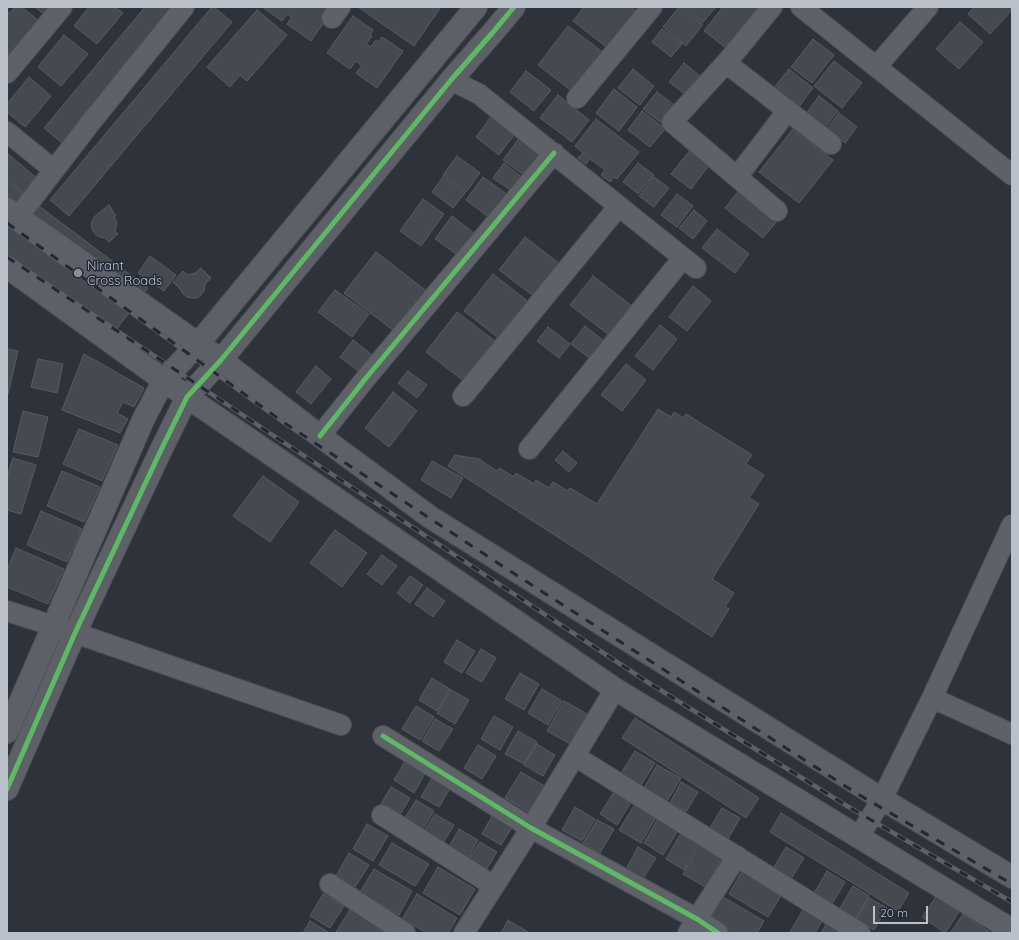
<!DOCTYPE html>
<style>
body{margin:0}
#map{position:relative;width:1019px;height:940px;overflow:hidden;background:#2e333b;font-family:Quicksand,sans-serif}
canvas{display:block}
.frame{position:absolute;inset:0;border:8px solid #bac0ca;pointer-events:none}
.scale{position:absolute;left:873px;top:906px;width:55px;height:18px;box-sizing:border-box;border:2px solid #bac0ca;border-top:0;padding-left:5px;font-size:12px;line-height:14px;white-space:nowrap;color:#bac0ca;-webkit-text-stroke:3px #222936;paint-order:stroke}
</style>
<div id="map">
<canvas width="1019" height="940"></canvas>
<div class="frame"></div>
<div class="scale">20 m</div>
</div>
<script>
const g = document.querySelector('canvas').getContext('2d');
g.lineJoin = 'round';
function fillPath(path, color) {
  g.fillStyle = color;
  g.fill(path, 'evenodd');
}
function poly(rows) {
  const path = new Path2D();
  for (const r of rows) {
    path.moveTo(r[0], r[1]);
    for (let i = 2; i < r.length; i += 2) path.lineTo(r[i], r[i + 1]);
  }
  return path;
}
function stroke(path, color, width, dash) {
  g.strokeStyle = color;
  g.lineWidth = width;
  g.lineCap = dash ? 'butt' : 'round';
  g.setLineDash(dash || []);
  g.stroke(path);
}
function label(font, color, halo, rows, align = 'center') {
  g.font = font + ' Quicksand,sans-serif';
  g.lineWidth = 3;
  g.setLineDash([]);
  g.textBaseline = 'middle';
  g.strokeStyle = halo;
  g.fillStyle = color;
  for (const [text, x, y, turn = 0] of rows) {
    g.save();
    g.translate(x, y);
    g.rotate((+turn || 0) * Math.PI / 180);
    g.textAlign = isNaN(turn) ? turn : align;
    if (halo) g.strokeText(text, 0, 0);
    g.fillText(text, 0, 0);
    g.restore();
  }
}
const building = poly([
 [15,7,22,7,40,22,12,56,7,52,7,11,10,13,15,7],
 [35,7,53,7,46,16,35,7],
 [89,7,115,7,123,13,97,44,74,26,89,7],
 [145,7,176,7,62,143,44,128,145,7],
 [212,7,214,7,232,22,69,216,50,200,212,7],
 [262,7,326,7,332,11,311,41,287,24,292,17,287,14,282,21,262,7],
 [358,7,441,7,414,46,358,7],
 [584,7,631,7,639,13,610,50,573,21,584,7],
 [679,7,680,7,703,24,686,46,663,27,679,7],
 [683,7,716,7,703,22,683,7],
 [723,7,760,7,727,49,704,31,723,7],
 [974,7,1012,7,1012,10,990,34,968,14,974,7],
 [257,10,287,35,247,81,240,75,230,87,207,67,257,10],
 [353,16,373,30,370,35,372,36,366,44,371,47,376,40,379,42,382,37,403,51,377,88,356,73,362,66,356,61,350,69,327,53,353,16],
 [960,22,983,42,959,69,936,49,960,22],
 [568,26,604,53,573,92,538,65,568,26],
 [662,29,682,44,671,57,652,42,662,29],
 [64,35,88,54,61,86,38,67,64,35],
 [813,39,834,55,812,83,791,67,813,39],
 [834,61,862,83,842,108,814,86,834,61],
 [684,63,705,80,690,98,669,82,684,63],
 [633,69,654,86,640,105,618,88,633,69],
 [789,69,813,88,798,108,773,89,789,69],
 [526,71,551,90,534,111,510,92,526,71],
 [29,77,51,96,25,127,7,112,7,104,29,77],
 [614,89,637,107,619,131,596,113,614,89],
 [657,92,681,110,667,127,643,109,657,92],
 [558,95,589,120,572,142,540,118,558,95],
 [819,96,838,111,825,128,806,114,819,96],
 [642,111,665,129,650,147,628,130,642,111],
 [839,113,857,127,845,143,827,129,839,113],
 [493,114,517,131,499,155,476,137,493,114],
 [596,119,639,152,617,179,614,177,610,182,601,175,605,170,590,159,586,164,578,158,583,153,575,146,596,119],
 [793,129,833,160,799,203,759,172,793,129],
 [520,137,544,155,528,178,503,160,520,137],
 [691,149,710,164,691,189,671,174,691,149],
 [7,153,39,180,26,195,7,180,7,153],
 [457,156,480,173,466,192,443,175,457,156],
 [504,163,523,178,513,192,493,178,504,163],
 [638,163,654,175,638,194,623,182,638,163],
 [443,177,465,193,453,208,432,192,443,177],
 [483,177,512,198,495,222,466,200,483,177],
 [654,177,669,188,654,207,639,196,654,177],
 [7,182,148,288,112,335,7,259,7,182],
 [743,185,782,215,763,238,725,208,743,185],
 [677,194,693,206,677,227,661,215,677,194],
 [423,199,444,214,421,246,400,231,423,199],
 [109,205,116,216,114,217,117,223,115,231,118,234,109,242,105,238,100,237,96,235,93,231,91,226,92,221,94,217,109,205],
 [694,210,707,221,693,239,679,228,694,210],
 [452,216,479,237,462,258,435,239,452,216],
 [717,229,749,254,735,273,702,248,717,229],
 [525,237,560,264,535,297,499,270,525,237],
 [376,252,428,292,397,333,344,293,376,252],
 [150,256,176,275,164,291,138,273,150,256],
 [201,268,211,278,205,284,204,291,201,295,197,298,192,298,187,297,183,294,180,289,173,282,183,271,187,275,195,273,201,268],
 [493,274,530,303,501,340,464,311,493,274],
 [593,276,632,306,609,335,570,305,593,276],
 [693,286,711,301,687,331,669,317,693,286],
 [335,290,369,314,352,337,318,312,335,290],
 [457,312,495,341,464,381,426,352,457,312],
 [660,325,677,339,653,370,635,356,660,325],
 [585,326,609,345,596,363,571,344,585,326],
 [548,327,570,344,559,358,537,341,548,327],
 [353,340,375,357,362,374,340,357,353,340],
 [7,349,18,351,8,394,7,393,7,349],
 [84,354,144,388,134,407,123,402,117,413,128,419,120,433,62,410,84,354],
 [38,359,63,364,57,393,31,387,38,359],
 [626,364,646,380,622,411,601,395,626,364],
 [316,366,331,379,311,404,296,392,316,366],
 [408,371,427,385,417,398,398,383,408,371],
 [393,392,417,411,389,447,365,428,393,392],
 [658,409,671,417,674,412,683,418,686,414,752,455,746,464,764,475,749,498,759,504,712,579,734,593,725,607,729,609,712,637,448,466,455,455,479,459,497,471,499,468,514,477,516,473,534,484,536,480,549,488,553,482,568,491,570,488,597,504,658,409],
 [23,411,48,417,38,457,13,452,23,411],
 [79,429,118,445,102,481,63,464,79,429],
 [563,451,577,463,569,472,555,460,563,451],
 [13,458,36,465,21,514,7,510,7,477,13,458],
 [432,461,463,478,451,498,421,480,432,461],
 [62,471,100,487,84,522,47,506,62,471],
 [263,476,299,502,270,542,233,516,263,476],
 [41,511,82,529,67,562,27,545,41,511],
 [335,530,367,553,342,587,310,563,335,530],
 [16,548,64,569,48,604,7,587,7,570,16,548],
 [382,555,397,566,382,585,367,574,382,555],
 [410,576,423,585,410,603,397,593,410,576],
 [427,588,445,601,433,617,415,604,427,588],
 [457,640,475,651,462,673,444,662,457,640],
 [481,649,496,658,482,682,466,673,481,649],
 [520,673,539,684,524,710,505,699,520,673],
 [432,678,450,689,437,711,419,700,432,678],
 [542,689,562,701,548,725,528,713,542,689],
 [451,690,469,700,455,724,437,713,451,690],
 [564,701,587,714,570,744,547,731,564,701],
 [416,706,434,717,420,740,402,729,416,706],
 [494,716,513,727,500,750,481,739,494,716],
 [635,718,759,798,746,818,622,738,635,718],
 [435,719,453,729,439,751,422,741,435,719],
 [518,731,537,742,524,764,505,754,518,731],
 [537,744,555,755,543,776,524,765,537,744],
 [478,745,496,756,482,779,464,768,478,745],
 [635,751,655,763,640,787,620,775,635,751],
 [407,758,427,770,414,793,394,780,407,758],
 [657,765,681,778,666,803,643,790,657,765],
 [521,772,546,787,530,813,505,798,521,772],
 [434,775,452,785,439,807,421,797,434,775],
 [681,782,698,792,686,812,670,803,681,782],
 [391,787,410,798,397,820,378,809,391,787],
 [614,792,631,802,617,825,600,814,614,792],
 [416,800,434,811,420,834,402,823,416,800],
 [635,804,657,816,641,843,619,830,635,804],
 [575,807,595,819,582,841,562,830,575,807],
 [722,808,740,818,728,839,710,828,722,808],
 [496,809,516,821,501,845,482,834,496,809],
 [781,813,909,893,898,911,770,832,781,813],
 [435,814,454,825,440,848,421,836,435,814],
 [659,817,679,829,663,855,644,843,659,817],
 [597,820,614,829,600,853,583,843,597,820],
 [367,824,388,836,373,861,353,849,367,824],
 [459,829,478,840,465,863,446,852,459,829],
 [681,833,699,843,684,870,666,859,681,833],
 [480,842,497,852,484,873,466,863,480,842],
 [392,843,429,864,415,886,379,865,392,843],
 [700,845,722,858,705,887,683,874,700,845],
 [638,847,656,858,643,879,626,869,638,847],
 [786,847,804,858,791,879,773,869,786,847],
 [349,853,369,865,355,887,336,876,349,853],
 [438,867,475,889,460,915,423,893,438,867],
 [374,869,412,891,399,915,360,892,374,869],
 [742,871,782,894,768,917,729,894,742,871],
 [827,871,845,882,832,904,814,893,827,871],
 [853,886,869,896,856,918,840,908,853,886],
 [323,894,344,906,330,928,310,916,323,894],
 [417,894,457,918,448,933,427,933,402,919,417,894],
 [723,897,764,921,757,933,734,933,710,919,723,897],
 [936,897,959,912,945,933,922,917,936,897],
 [869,898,887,908,874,930,856,919,869,898],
 [351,908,387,933,337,933,336,932,351,908],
 [804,908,823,919,815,933,793,933,790,932,804,908],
 [963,914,991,933,953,933,951,932,963,914],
 [508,920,528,932,527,933,501,933,508,920],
 [310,921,328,932,328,933,303,933,310,921],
 [827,923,844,933,821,933,827,923]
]);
const street = poly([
 [772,7,726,63,672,122,777,211],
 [801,7,1012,175],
 [332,18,340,7],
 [726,63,831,144],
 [876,67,928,7],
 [7,73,62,7],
 [451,80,479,94,696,268],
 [577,98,652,7],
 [7,132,54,170],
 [737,177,788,110],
 [18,217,91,122,184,7],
 [463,396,619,206],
 [320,436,366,378,554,153],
 [529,449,683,258],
 [7,611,75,633,341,725],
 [932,698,1012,734],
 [383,736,531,828,697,919,718,933],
 [586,763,860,933],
 [382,815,494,886],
 [859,837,882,799,932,698,1012,525],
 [330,884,405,933],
 [464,933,531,828,615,689],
 [688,933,737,856]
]);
const secondary = poly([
 [7,209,221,360,320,436,430,517,882,799,1012,877],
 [7,267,187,397,615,689,1012,930],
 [7,732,144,418,164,380,198,344,476,7],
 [7,789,75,633,161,450,187,397,221,360,451,80,494,31,514,7]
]);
const rail = poly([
 [7,223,283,422,510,571,856,793,1012,884],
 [7,257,274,436,649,683,847,806,1012,902]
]);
const cycleway = poly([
 [320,436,366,378,554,153],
 [383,736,531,828,697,919,718,933],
 [7,789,75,633,161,450,187,397,221,360,451,80,494,31,514,7]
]);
const markers = [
 [78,273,5,"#898f98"]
];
const poiNames = [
 ["Nirant",87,266],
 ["Cross Roads",87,281]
];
fillPath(building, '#454950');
stroke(building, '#575b62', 1);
stroke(street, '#4a4e54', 22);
stroke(secondary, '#4a4e54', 24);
stroke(street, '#5e6268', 20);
stroke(secondary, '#5d6067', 22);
stroke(rail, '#5d6066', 4.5);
stroke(rail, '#222936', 3, [9]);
stroke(cycleway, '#5cba63', 5);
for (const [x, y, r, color] of markers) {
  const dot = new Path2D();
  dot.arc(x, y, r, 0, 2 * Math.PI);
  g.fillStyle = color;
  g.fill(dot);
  stroke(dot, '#222936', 1.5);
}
label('13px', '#bac0ca', '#222936', poiNames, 'left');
</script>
